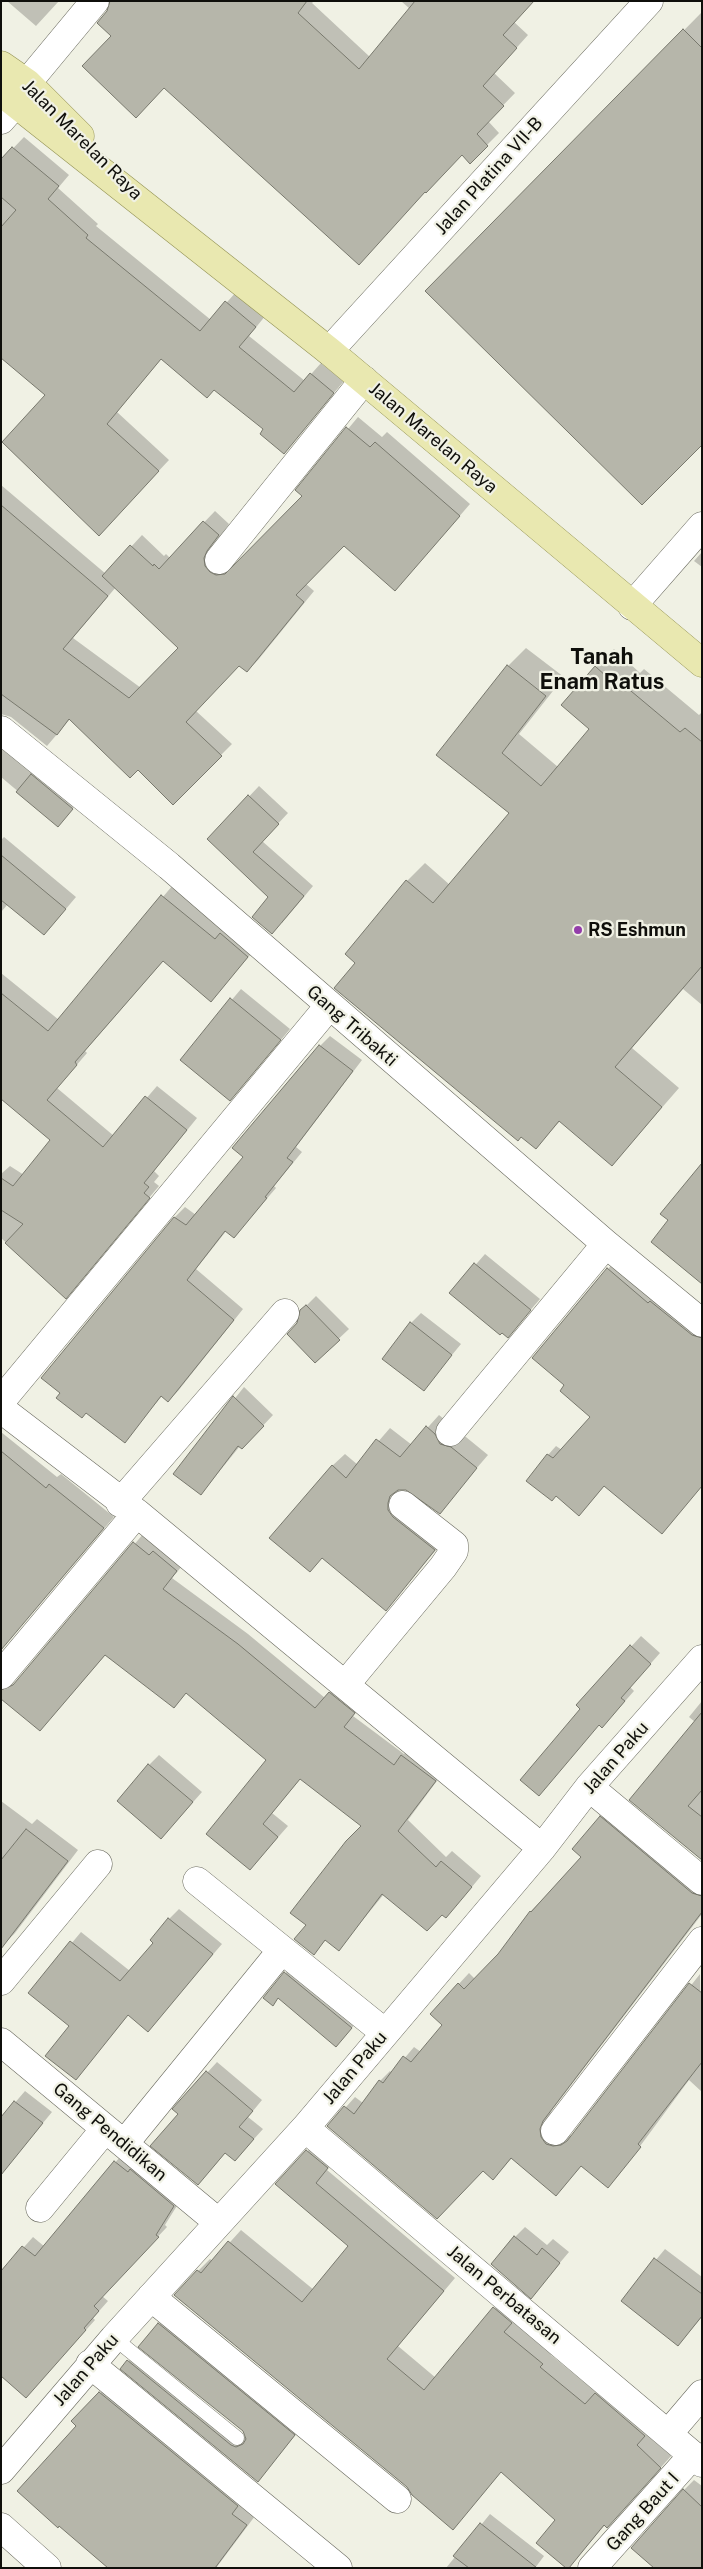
<!DOCTYPE html>
<style>
body{margin:0}
#map{position:relative;width:703px;height:2569px;overflow:hidden;background:#f0f1e4;font-family:"Public Sans",sans-serif}
canvas{display:block}
.frame{position:absolute;inset:0;border:2px solid #0f0f0b;pointer-events:none}
</style>
<div id="map">
<canvas width="703" height="2569"></canvas>
<div class="frame"></div>
</div>
<script>
const g = document.querySelector('canvas').getContext('2d');
g.lineJoin = 'round';
function fillPath(path, color) {
  g.fillStyle = color;
  g.fill(path, 'evenodd');
}
function poly(rows) {
  const path = new Path2D();
  for (const r of rows) {
    path.moveTo(r[0], r[1]);
    for (let i = 2; i < r.length; i += 2) path.lineTo(r[i], r[i + 1]);
  }
  return path;
}
function stroke(path, color, width, dash) {
  g.strokeStyle = color;
  g.lineWidth = width;
  g.lineCap = dash ? 'butt' : 'round';
  g.setLineDash(dash || []);
  g.stroke(path);
}
function label(font, color, halo, rows, align = 'center') {
  g.font = font + ' "Public Sans",sans-serif';
  g.lineWidth = 4.5;
  g.setLineDash([]);
  g.textBaseline = 'middle';
  g.strokeStyle = halo;
  g.fillStyle = color;
  for (const [text, x, y, turn = 0] of rows) {
    g.save();
    g.translate(x, y);
    g.rotate((+turn || 0) * Math.PI / 180);
    g.textAlign = isNaN(turn) ? turn : align;
    if (halo) g.strokeText(text, 0, 0);
    g.fillText(text, 0, 0);
    g.restore();
  }
}
const shadow = poly([
 [7,1,59,1,36,26],
 [111,1,314,1,312,3,370,57,410,9,401,1,534,1,514,22,528,35,494,73,515,93,488,121,499,133,470,162,462,154,113,35,98,23,112,4],
 [701,13,702,15,702,443,427,291],
 [24,137,69,175,58,188,98,224,96,226,211,320,237,291,266,315,249,336,305,381,321,363,344,381,284,452,265,429,215,389,162,358,117,412,169,460,109,524,47,395,1,344,1,161],
 [358,417,382,437,387,432,470,504,406,578,344,545,306,584,314,591,258,660,247,671,239,664,196,711,232,744,173,803,138,768,70,719,47,746,11,717,1,714,1,485,106,574,142,535,164,556,166,554,170,558,215,511,229,524,214,546,228,565,237,564,304,496,297,490],
 [116,587,179,648,141,688,73,638],
 [702,552,702,567,694,561],
 [526,648,564,677,519,734,558,767,590,729,596,667,614,649,640,673,644,669,699,715,702,712,702,1005,683,989,632,1048,679,1088,612,1165,560,1121,536,1148,357,962,407,881,425,863,450,885,511,812,438,755,508,666],
 [1,731,83,797,58,825,1,777],
 [259,786,288,813,262,841,313,886,282,923,270,897,209,839],
 [4,837,76,897,54,923,8,904,1,912,1,840],
 [173,885,258,946,211,1000,164,960,85,1051,87,1053,57,1088,114,1136,157,1086,197,1118,154,1171,159,1176,154,1182,159,1186,66,1297,1,1238,1,1174,10,1166,24,1175,52,1140,1,1048,1,973,59,1020],
 [241,989,290,1029,240,1089,181,1060],
 [330,1036,362,1060,296,1147,302,1152,274,1186,276,1188,234,1237,227,1230,196,1269,243,1309,178,1391,168,1401,162,1396,124,1441,42,1377,175,1217,185,1207,196,1215,244,1156,233,1148,306,1060],
 [485,1254,540,1299,508,1336,451,1293],
 [616,1260,702,1327,702,1486,605,1485,588,1505,548,1455,556,1446,562,1450,592,1417,565,1385,608,1269],
 [316,1296,349,1329,315,1361,298,1323,301,1311],
 [421,1313,461,1344,424,1389,411,1323],
 [244,1387,273,1415,242,1448,240,1446,201,1494,175,1474],
 [439,1415,488,1455,439,1512,406,1488,399,1489,400,1498,447,1537,386,1609,332,1466,345,1454,358,1465,390,1428,412,1445],
 [1,1432,57,1477,61,1474,114,1517,1,1649],
 [144,1533,187,1560,172,1578,248,1634,325,1698,340,1682,364,1703,353,1716,404,1754,413,1745,445,1770,408,1820,446,1857,452,1851,481,1876,456,1906,443,1914,384,1894,339,1949,326,1940,313,1953,307,1925,362,1825,301,1778,272,1813,288,1826,250,1869,268,1760,187,1692,174,1706,106,1654,50,1719,4,1691,22,1677],
 [641,1636,660,1653,630,1687,634,1691,612,1716,599,1724,539,1795,581,1709,577,1705],
 [702,1701,702,1859,631,1800,695,1722,689,1717],
 [159,1755,202,1792,171,1827,149,1765],
 [1,1801,32,1824,37,1819,78,1850,15,1933,4,1944,1,1942],
 [611,1807,702,1883,702,1914,552,2110,549,2117,563,2137,573,2135,700,1974,702,2092,689,2080,618,2176,608,2186,582,2165,556,2194,512,2158,493,2179,483,2170,329,2126,355,2097,363,2103,380,2081,390,2071,392,2073,414,2047,421,2052,444,2025,431,2014,469,1973,475,1979,499,1955,531,1911,583,1857,601,1817],
 [179,1909,222,1944,148,2030,129,2014,76,2078,71,2026,30,1993,81,1932,130,1971,154,1942,169,1919],
 [290,1968,356,2023,341,2041,279,1997,273,2004,265,1998],
 [217,2062,262,2100,248,2117,263,2129,235,2160,226,2152,208,2173,179,2114,174,2109],
 [25,2091,52,2112,1,2174,1,2119],
 [319,2139,339,2155,327,2170,455,2278,398,2346,436,2378,506,2296,554,2351,551,2355,672,2455,619,2514,605,2525,568,2568,556,2520,502,2471,453,2528,408,2486,198,2271,210,2259,213,2261,241,2230,314,2290,349,2246,277,2184],
 [124,2152,183,2196,165,2225,167,2227,102,2296,108,2301,93,2318,95,2320,35,2387,1,2273,33,2237,45,2247],
 [525,2227,547,2245,553,2239,569,2252,531,2297,515,2237],
 [665,2249,702,2277,702,2317,678,2345,622,2301],
 [169,2314,304,2425,257,2480,122,2368,138,2351,246,2437,244,2430,159,2324],
 [109,2384,255,2516,216,2568,109,2568,78,2426,73,2421],
 [694,2480,702,2486,702,2568,653,2568,684,2490],
 [490,2514,544,2556,535,2568,446,2568]
]);
const building = poly([
 [110,1,307,1,298,13,359,69,415,1,534,1,503,35,517,48,483,86,504,106,477,134,488,146,470,164,462,155,426,193,425,192,359,265,164,88,136,118,82,66,111,36,97,23,107,11,110,1],
 [683,29,702,48,702,445,642,505,425,291,683,29],
 [12,147,59,186,48,199,88,235,86,238,200,331,225,301,256,327,239,347,294,392,310,373,334,393,284,454,260,434,263,429,214,390,207,398,161,359,107,424,159,471,99,536,2,442,45,395,1,358,1,227,16,210,1,197,1,159,12,147],
 [346,427,370,447,375,442,460,516,395,591,344,546,296,595,304,602,247,672,239,666,186,722,222,756,173,805,138,770,130,778,69,719,57,735,1,694,1,505,108,596,63,649,129,698,178,648,102,576,130,545,153,566,154,564,159,569,203,521,219,535,207,551,204,558,205,566,210,572,216,575,225,574,302,496,295,490,346,427],
 [507,665,546,696,502,753,541,786,589,729,561,705,595,666,621,690,625,686,680,732,685,728,702,742,702,966,615,1067,662,1107,612,1166,559,1121,536,1149,521,1137,518,1141,334,988,355,963,345,954,406,880,433,903,509,813,436,755,507,665],
 [31,774,73,809,58,827,16,792,31,774],
 [248,795,279,824,253,852,304,896,272,934,252,917,268,897,207,839,248,795],
 [1,855,66,909,44,935,1,900,1,855],
 [161,895,215,939,220,933,248,957,211,1002,163,961,75,1062,77,1065,47,1100,103,1147,145,1096,187,1130,144,1183,149,1187,144,1193,150,1198,66,1299,5,1243,23,1224,1,1210,1,1178,13,1186,50,1140,1,1099,1,993,48,1031,161,895],
 [230,998,281,1040,230,1101,180,1060,230,998],
 [319,1045,353,1071,287,1158,293,1162,265,1197,267,1198,234,1238,225,1231,187,1280,234,1320,168,1402,161,1396,125,1443,86,1413,82,1418,56,1398,60,1393,41,1378,174,1217,186,1225,243,1157,232,1148,319,1045],
 [702,1163,702,1284,651,1242,668,1220,660,1214,702,1163],
 [474,1263,531,1310,508,1338,502,1333,500,1335,449,1293,474,1263],
 [607,1268,648,1303,650,1301,692,1335,702,1338,702,1486,662,1534,604,1486,579,1516,556,1496,552,1501,526,1481,547,1454,553,1458,590,1417,560,1391,564,1385,532,1358,607,1268],
 [306,1305,340,1340,315,1363,287,1334,297,1323,300,1310,306,1305],
 [410,1322,452,1355,424,1391,382,1359,410,1322],
 [233,1396,264,1426,242,1449,238,1446,201,1495,173,1474,233,1396],
 [426,1426,435,1434,440,1444,451,1447,477,1468,440,1514,406,1490,398,1490,390,1496,388,1503,388,1510,393,1517,435,1550,386,1611,322,1558,310,1572,269,1538,332,1465,346,1478,376,1439,400,1457,426,1426],
 [1,1451,46,1488,49,1484,104,1528,1,1650,1,1451],
 [133,1542,149,1555,153,1551,177,1571,163,1589,238,1644,315,1708,329,1692,355,1713,344,1727,394,1765,401,1755,436,1781,398,1831,436,1867,441,1861,472,1887,446,1918,442,1915,427,1931,382,1894,339,1951,325,1940,314,1955,294,1939,306,1925,290,1913,346,1841,361,1826,300,1779,263,1824,278,1837,250,1870,206,1834,266,1760,186,1693,174,1708,105,1655,40,1731,1,1699,1,1690,13,1685,133,1542],
 [630,1645,651,1664,621,1698,625,1701,602,1728,599,1725,539,1796,520,1780,580,1709,576,1705,630,1645],
 [702,1712,702,1790,688,1806,702,1817,702,1860,629,1800,702,1712],
 [148,1764,193,1802,161,1839,117,1801,148,1764],
 [600,1816,692,1893,702,1896,702,1912,543,2121,540,2129,541,2137,546,2144,553,2146,561,2145,567,2141,689,1983,702,1993,702,2062,638,2144,641,2147,608,2188,581,2166,556,2196,511,2158,493,2180,483,2171,437,2219,327,2126,344,2106,354,2114,379,2080,383,2083,403,2056,411,2062,442,2025,430,2014,458,1983,464,1989,498,1954,530,1911,531,1912,581,1857,572,1849,600,1816],
 [26,1829,68,1861,1,1949,1,1860,26,1829],
 [168,1918,213,1954,148,2032,128,2015,76,2080,45,2056,69,2026,28,1993,70,1941,120,1981,153,1943,150,1940,168,1918],
 [284,1972,352,2028,336,2047,278,1998,273,2006,263,1998,284,1972],
 [206,2071,253,2111,239,2127,254,2139,235,2161,225,2153,198,2185,150,2146,178,2114,172,2109,206,2071],
 [14,2101,43,2123,1,2175,1,2117,14,2101],
 [306,2150,328,2168,316,2183,444,2291,387,2359,424,2390,493,2307,512,2323,504,2332,543,2364,540,2367,585,2404,595,2393,645,2436,637,2445,661,2468,607,2528,604,2525,569,2568,566,2568,536,2543,555,2520,501,2472,453,2530,412,2495,407,2487,174,2295,197,2270,201,2273,228,2241,302,2302,348,2246,275,2184,306,2150],
 [114,2161,128,2172,130,2169,174,2206,156,2235,159,2237,94,2306,99,2311,84,2328,86,2330,26,2398,1,2376,1,2271,22,2246,35,2256,114,2161],
 [514,2236,537,2255,542,2248,560,2263,531,2299,491,2264,514,2236],
 [654,2258,702,2294,702,2316,678,2346,621,2301,654,2258],
 [158,2323,295,2435,258,2482,120,2369,127,2360,231,2445,236,2447,243,2444,246,2439,243,2431,138,2347,158,2323],
 [99,2392,238,2506,232,2514,247,2525,215,2568,108,2568,59,2526,58,2528,17,2491,76,2426,71,2421,99,2392],
 [683,2489,702,2507,702,2568,654,2568,631,2548,683,2489],
 [480,2523,537,2568,469,2568,453,2556,480,2523]
]);
const lane = poly([
 [114,2338,237,2438]
]);
const street = poly([
 [329,351,649,1],
 [219,560,364,380],
 [632,606,702,526],
 [1,730,169,866,606,1244,702,1323],
 [1,1401,329,1006],
 [1,1409,137,1513,542,1848],
 [450,1432,606,1244],
 [120,1503,285,1313],
 [1,1675,137,1513],
 [345,1685,443,1567,454,1551,454,1545,403,1505],
 [589,1787,702,1881],
 [197,1881,384,2032],
 [1,1981,98,1864],
 [1,2042,218,2222],
 [305,2128,702,2463],
 [555,2131,702,1941],
 [124,2144,282,1950],
 [40,2208,105,2129],
 [151,2297,397,2499],
 [90,2364,338,2568],
 [668,2434,702,2394],
 [1,2470,114,2338,305,2128,542,1848,589,1787,702,1659],
 [1,2527,47,2568],
 [592,2568,693,2455]
]);
const secondary = poly([
 [27,83,95,1],
 [1,120,15,104]
]);
const primary = poly([
 [1,65,27,83,80,136],
 [1,92,329,351,702,663]
]);
const markers = [
 [578,930,5,"#933daa"]
];
const streetNames = [
 ["Jalan Marelan Raya",82,140,45],
 ["Jalan Platina VII-B",489,176,-48],
 ["Jalan Marelan Raya",433,438,40],
 ["Gang Tribakti",352,1026,41],
 ["Jalan Paku",616,1758,-49],
 ["Jalan Paku",355,2068,-50],
 ["Gang Pendidikan",110,2132,40],
 ["Jalan Perbatasan",504,2295,40],
 ["Jalan Paku",86,2370,-49],
 ["Gang Baut I",643,2512,-48]
];
const poiNames = [
 ["RS Eshmun",588,930]
];
const districtNames = [
 ["Tanah",602,657],
 ["Enam Ratus",602,682]
];
fillPath(shadow, '#0003');
fillPath(building, '#b6b6aa');
stroke(building, '#78786d', 1);
stroke(lane, '#69695e', 15);
stroke(street, '#69695e', 29);
stroke(secondary, '#69695e', 29);
stroke(primary, '#939254', 29);
stroke(lane, '#fff', 14);
stroke(street, '#fff', 28);
stroke(secondary, '#fff', 28);
stroke(primary, '#e9e8b0', 28);
for (const [x, y, r, color] of markers) {
  const dot = new Path2D();
  dot.arc(x, y, r, 0, 2 * Math.PI);
  g.fillStyle = color;
  g.fill(dot);
  stroke(dot, '#f0f1e4', 2);
}
label('18px', '#0f0f0b', '#f0f1e4', streetNames);
label('bold 18px', '#0f0f0b', '#f0f1e4', poiNames, 'left');
label('bold 22px', '#0f0f0b', '#f0f1e4', districtNames);
</script>
